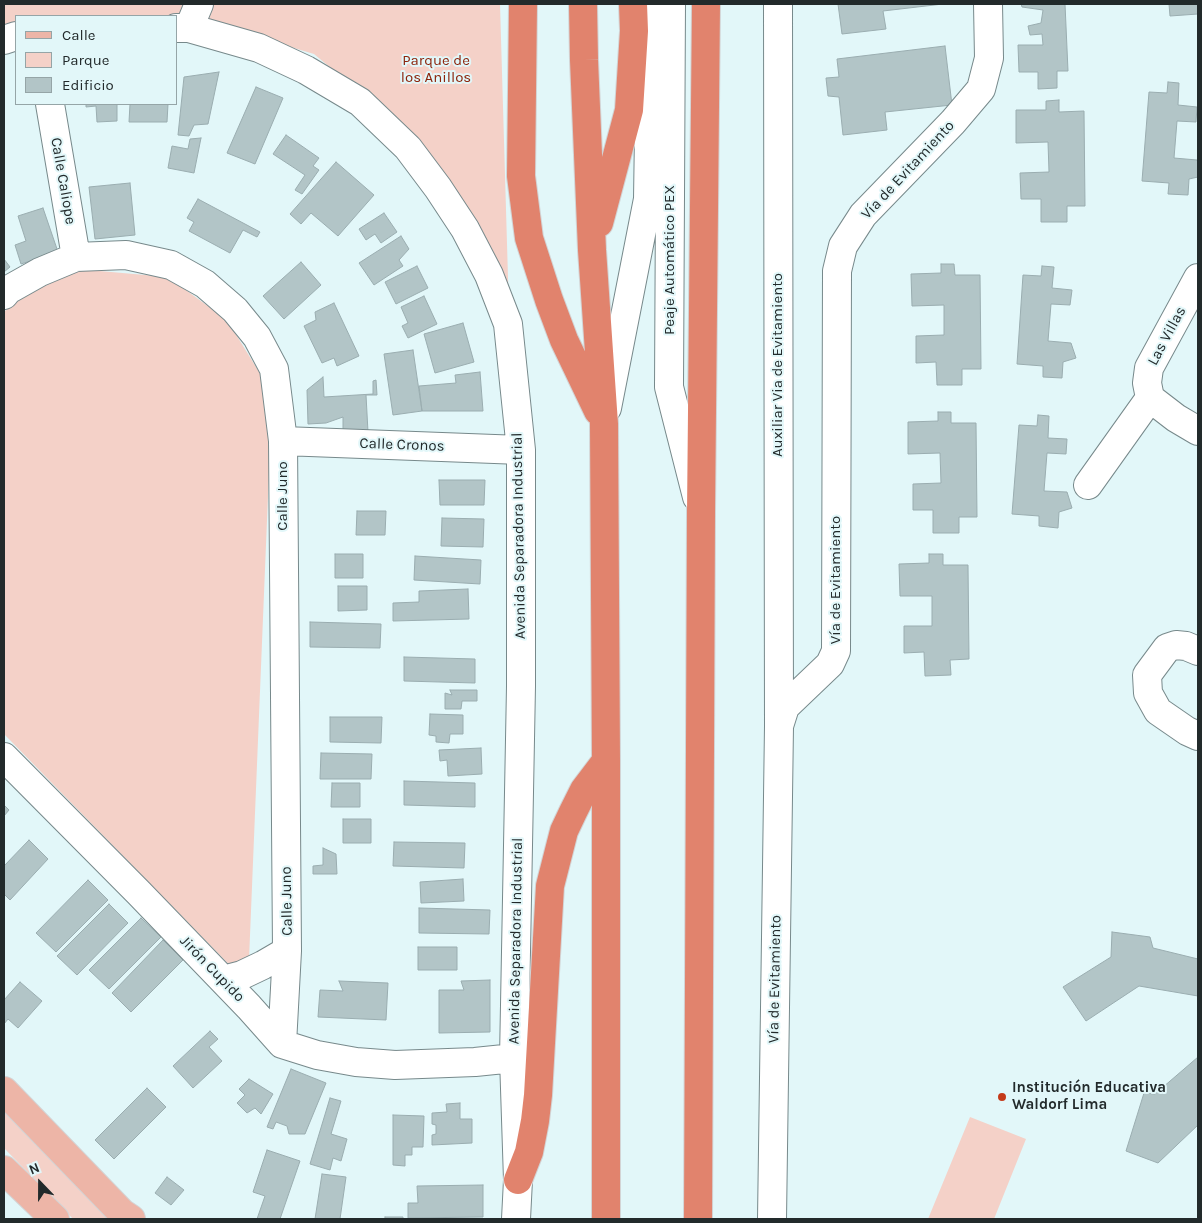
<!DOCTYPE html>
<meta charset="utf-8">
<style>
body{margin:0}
#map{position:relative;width:1202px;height:1223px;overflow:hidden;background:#e2f7f9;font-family:Karla,sans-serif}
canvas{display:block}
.frame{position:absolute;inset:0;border:5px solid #222a2b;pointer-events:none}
.legend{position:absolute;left:15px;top:15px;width:162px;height:90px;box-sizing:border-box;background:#e2f7f9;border:1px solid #95a5a7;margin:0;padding:6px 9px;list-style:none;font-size:15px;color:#222a2b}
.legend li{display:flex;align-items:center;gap:10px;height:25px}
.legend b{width:25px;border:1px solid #95a5a7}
.north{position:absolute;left:15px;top:1158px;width:50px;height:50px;-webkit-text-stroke:4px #e2f7f9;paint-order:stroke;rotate:338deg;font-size:14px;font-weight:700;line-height:20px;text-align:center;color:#222a2b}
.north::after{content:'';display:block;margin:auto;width:18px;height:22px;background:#222a2b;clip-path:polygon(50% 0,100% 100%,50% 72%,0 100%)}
</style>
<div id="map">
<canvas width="1202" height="1223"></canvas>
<div class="frame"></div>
<ul class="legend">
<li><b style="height:6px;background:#edb5a7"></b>Calle</li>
<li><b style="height:14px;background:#f4d1c8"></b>Parque</li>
<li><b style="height:14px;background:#b2c5c7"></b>Edificio</li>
</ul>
<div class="north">N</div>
</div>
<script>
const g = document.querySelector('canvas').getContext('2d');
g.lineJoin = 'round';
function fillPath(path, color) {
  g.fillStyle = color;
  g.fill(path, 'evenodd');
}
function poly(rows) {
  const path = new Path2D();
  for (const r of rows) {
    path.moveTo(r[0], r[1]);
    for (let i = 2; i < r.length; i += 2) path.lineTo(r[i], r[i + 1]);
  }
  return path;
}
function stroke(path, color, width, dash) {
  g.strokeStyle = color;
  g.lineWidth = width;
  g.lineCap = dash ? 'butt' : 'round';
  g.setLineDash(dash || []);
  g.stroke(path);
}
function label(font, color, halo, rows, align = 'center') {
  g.font = font + ' Karla,sans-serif';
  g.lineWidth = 4;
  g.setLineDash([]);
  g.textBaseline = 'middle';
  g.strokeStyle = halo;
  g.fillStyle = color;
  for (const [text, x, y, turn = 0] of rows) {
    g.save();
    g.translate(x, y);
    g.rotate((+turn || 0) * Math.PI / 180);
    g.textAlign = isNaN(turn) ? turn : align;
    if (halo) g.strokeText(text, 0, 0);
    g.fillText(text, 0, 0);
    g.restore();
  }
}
const green = poly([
 [4,4,500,4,509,312,473,232,421,143,314,54,194,18,176,16,16,16,16,28,4,33],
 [77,269,168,277,227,320,261,375,270,447,248,984,4,734,4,312,16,300],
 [4,1112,108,1219,73,1219,4,1148],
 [970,1117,1026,1139,994,1219,928,1219]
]);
const building = poly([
 [838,4,943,4,883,11,886,29,842,34,838,4],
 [1021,4,1065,4,1068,71,1057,71,1057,88,1038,89,1038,72,1019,72,1018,45,1043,45,1042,34,1030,35,1028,26,1041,23,1043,10,1022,7,1021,4],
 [1169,4,1198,4,1198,14,1170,16,1169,4],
 [945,46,952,105,885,112,887,130,843,135,839,97,828,96,826,78,839,77,837,59,945,46],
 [219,72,208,124,194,125,189,136,178,135,184,77,219,72],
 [1168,82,1179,83,1178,105,1197,107,1196,122,1177,121,1174,158,1197,160,1198,163,1198,177,1189,179,1188,195,1168,194,1169,183,1142,181,1149,92,1167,93,1168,82],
 [256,87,283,98,255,164,227,153,256,87],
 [1059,100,1059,112,1084,111,1085,206,1067,206,1067,222,1041,222,1041,199,1021,199,1020,173,1049,172,1048,142,1016,143,1016,110,1046,110,1046,101,1059,100],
 [86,104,117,104,117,121,97,122,96,106,86,107,86,104],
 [130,104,168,104,167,122,129,122,130,104],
 [286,135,319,158,313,166,319,170,302,194,295,190,305,175,273,154,286,135],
 [201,138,194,173,168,168,172,146,188,149,190,139,201,138],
 [336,162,374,195,338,236,311,213,301,224,290,214,336,162],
 [130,183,135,235,95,239,89,187,130,183],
 [198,199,260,232,257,237,243,230,230,253,189,231,194,222,187,218,198,199],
 [43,208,58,252,21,264,15,245,26,241,18,216,43,208],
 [384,213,397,232,381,243,375,234,366,240,359,229,384,213],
 [401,236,409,249,399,260,403,266,374,285,359,263,401,236],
 [4,259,10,267,4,272,4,259],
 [301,262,321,285,284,319,263,296,301,262],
 [941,264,954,264,955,275,980,275,981,369,962,369,962,385,937,385,936,362,916,363,916,336,944,335,944,305,912,306,911,274,941,273,941,264],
 [417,266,428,288,396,304,385,282,417,266],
 [1042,266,1054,267,1052,288,1072,290,1070,305,1051,304,1048,341,1071,343,1076,358,1063,362,1062,378,1043,377,1043,366,1017,364,1023,275,1041,276,1042,266],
 [424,296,437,324,408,338,402,326,408,323,401,307,424,296],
 [334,303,359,356,337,366,334,358,322,363,304,326,316,320,315,312,334,303],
 [463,323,474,362,435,373,424,334,463,323],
 [413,350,422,411,393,415,384,354,413,350],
 [480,372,483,411,422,411,419,386,456,383,455,375,480,372],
 [323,377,324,397,373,394,373,381,376,380,377,395,366,395,368,432,343,433,343,417,326,423,308,424,307,390,323,377],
 [938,412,951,412,951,423,976,423,977,517,959,517,959,533,933,533,933,510,913,510,913,484,941,483,940,453,908,454,908,422,938,421,938,412],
 [1038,415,1049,416,1048,438,1067,439,1066,454,1047,453,1044,491,1067,492,1072,508,1059,512,1058,528,1039,526,1039,516,1012,514,1019,425,1037,426,1038,415],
 [439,480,485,480,484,505,440,505,439,480],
 [357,511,386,511,385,535,356,535,357,511],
 [442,518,484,519,483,547,441,546,442,518],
 [335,554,363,554,363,578,335,578,335,554],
 [929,554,943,554,943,565,968,565,969,659,950,660,951,675,925,676,924,652,904,653,904,626,932,626,932,596,900,596,899,564,929,563,929,554],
 [415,556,481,560,480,584,414,580,415,556],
 [338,586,367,586,367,610,338,611,338,586],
 [468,589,469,619,393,621,393,603,419,602,419,591,468,589],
 [310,622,381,624,380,648,310,647,310,622],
 [404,657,475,659,475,683,404,681,404,657],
 [450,690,477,690,477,701,462,701,461,709,445,709,445,693,452,695,450,690],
 [430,714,463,715,463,734,450,734,449,743,436,742,436,736,429,735,430,714],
 [330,717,382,717,381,743,330,742,330,717],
 [481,748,482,774,448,776,447,760,440,761,439,750,481,748],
 [321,753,372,754,371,779,320,779,321,753],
 [404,781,475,783,475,807,404,805,404,781],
 [332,783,360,783,360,807,331,807,332,783],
 [4,805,9,810,4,816,4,805],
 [343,819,371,819,371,843,343,843,343,819],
 [29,840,48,859,10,900,4,894,4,866,29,840],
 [394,842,465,843,464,868,393,866,394,842],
 [323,848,336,854,337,874,313,874,313,866,323,865,323,848],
 [463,879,464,901,421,903,420,882,463,879],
 [88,880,108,900,56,952,36,933,88,880],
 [109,904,128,923,77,975,57,956,109,904],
 [419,908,490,910,489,934,419,933,419,908],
 [141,918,161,937,109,989,89,970,141,918],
 [1112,932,1150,937,1153,948,1198,959,1198,996,1139,986,1086,1021,1063,987,1111,957,1112,932],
 [163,940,183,960,131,1012,112,993,163,940],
 [418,947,457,947,457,970,418,970,418,947],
 [490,980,490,1032,439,1033,439,990,464,990,461,981,490,980],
 [339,981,388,983,386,1020,318,1017,320,990,343,991,339,981],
 [20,982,42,1001,18,1028,8,1019,4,1024,4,1000,20,982],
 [210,1031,218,1039,209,1047,222,1061,193,1088,173,1066,210,1031],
 [1198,1057,1198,1125,1158,1163,1126,1151,1144,1093,1155,1094,1198,1057],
 [291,1069,326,1083,305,1134,289,1134,287,1126,276,1122,273,1129,267,1127,291,1069],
 [249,1079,273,1094,261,1114,255,1108,247,1113,237,1103,245,1095,239,1089,249,1079],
 [147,1088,166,1107,114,1159,95,1140,147,1088],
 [330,1098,341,1101,331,1134,347,1139,341,1161,333,1158,330,1170,310,1164,330,1098],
 [460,1103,460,1119,472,1119,472,1143,432,1145,432,1135,436,1134,436,1125,432,1124,432,1113,447,1112,446,1104,460,1103],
 [393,1115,424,1116,423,1147,412,1147,412,1155,405,1155,405,1166,393,1165,393,1115],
 [267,1150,300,1161,280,1219,257,1219,265,1196,253,1192,267,1150],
 [322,1174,346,1177,340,1219,315,1219,322,1174],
 [167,1177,184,1190,171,1205,155,1193,167,1177],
 [483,1185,483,1217,408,1218,408,1203,418,1203,417,1186,483,1185],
 [385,1217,403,1217,403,1219,385,1219,385,1217]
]);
const minor = poly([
 [671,4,669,387,697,497],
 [778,4,779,725],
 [176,28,189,28,259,48,306,70,360,102,408,148,438,188,465,229,489,275,508,324,521,450,521,686,514,1058,518,1180,516,1219],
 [189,28,199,4],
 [4,40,16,36],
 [50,104,76,257],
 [1198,278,1149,368,1147,383,1150,398,1176,418,1198,431],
 [4,295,8,290,40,272,76,257,126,255,171,265,205,284,235,310,257,337,274,369,283,441,287,951,282,1044],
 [607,408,648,199,651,4],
 [283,441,521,450],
 [1088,485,1150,398],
 [1198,651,1186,646,1176,645,1167,648,1147,675,1148,693,1158,711,1187,731,1198,736],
 [4,757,139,893,249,1007,282,1044,317,1055,356,1062,395,1065,475,1062,514,1058],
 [223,980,242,975,263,965,287,951],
 [772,1219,779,726,785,707,830,664,836,651,837,271,843,246,863,215,953,122,981,89,989,58,988,4]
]);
const major = poly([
 [4,1091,122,1213,131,1219],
 [4,1170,55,1219]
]);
const highway = poly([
 [523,4,521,176,529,238,549,300,564,340,598,411],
 [583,4,584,60,592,250,604,424,606,761,606,1219],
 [599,223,629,110,634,31,633,4],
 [518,1180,529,1152,535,1121,538,1095,550,886,564,831,573,812,584,790,606,761],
 [698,1219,701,512,706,4]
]);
const markers = [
 [1002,1097,5,"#c43a19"]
];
const parkNames = [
 ["Parque de",436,61],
 ["los Anillos",436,78]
];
const streetNames = [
 ["Vía de Evitamiento",908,170,-47],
 ["Calle Caliope",63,181,80],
 ["Peaje Automático PEX",670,260,-90],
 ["Las Villas",1167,336,-62],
 ["Auxiliar Via de Evitamiento",778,365,-90],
 ["Calle Cronos",402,445,2],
 ["Calle Juno",283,496,-90],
 ["Avenida Separadora Industrial",519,536,-91],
 ["Vía de Evitamiento",836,580,-90],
 ["Calle Juno",287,901,-91],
 ["Avenida Separadora Industrial",516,941,-89],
 ["Jirón Cupido",212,969,46],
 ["Vía de Evitamiento",775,979,-89]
];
const poiNames = [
 ["Institución Educativa",1012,1088],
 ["Waldorf Lima",1012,1105]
];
fillPath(green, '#f4d1c8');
fillPath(building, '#b2c5c7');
stroke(building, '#9aadb0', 1);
stroke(minor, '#77898b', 30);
stroke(major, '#d3d4d5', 30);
stroke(highway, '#d3d4d5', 30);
stroke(minor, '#fff', 28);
stroke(major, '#edb5a7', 28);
stroke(highway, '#e1836d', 28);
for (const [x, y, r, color] of markers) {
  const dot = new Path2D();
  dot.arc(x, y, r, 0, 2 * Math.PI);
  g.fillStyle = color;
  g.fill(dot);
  stroke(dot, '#e2f7f9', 2);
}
label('15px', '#8c240b', '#e2f7f9', parkNames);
label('15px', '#222a2b', '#e2f7f9', streetNames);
label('bold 15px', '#222a2b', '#e2f7f9', poiNames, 'left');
</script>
